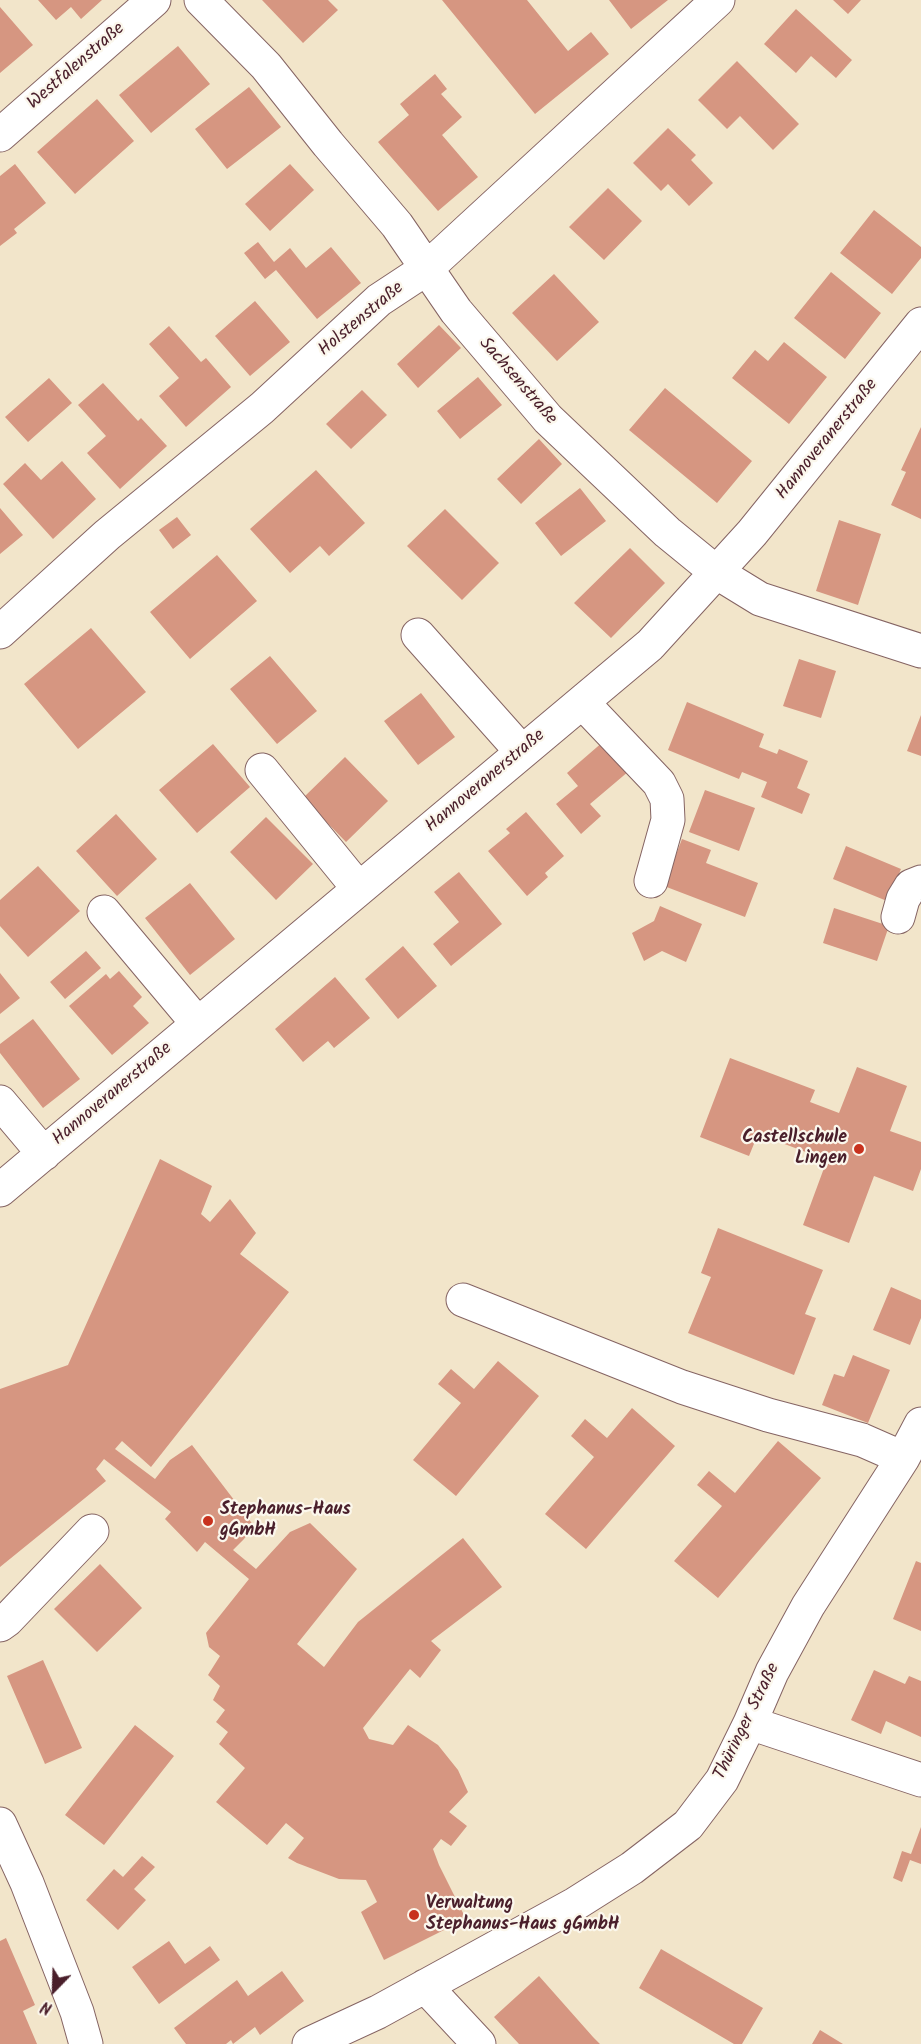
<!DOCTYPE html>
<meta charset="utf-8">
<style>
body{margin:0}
#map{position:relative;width:921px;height:2044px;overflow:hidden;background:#f2e5ca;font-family:Kalam,sans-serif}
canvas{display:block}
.north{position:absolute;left:24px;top:1960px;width:60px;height:60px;-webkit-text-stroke:4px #fbf7ec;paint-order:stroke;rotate:203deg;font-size:16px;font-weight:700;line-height:24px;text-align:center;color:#4a1f2b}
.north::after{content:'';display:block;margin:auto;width:21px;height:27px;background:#4a1f2b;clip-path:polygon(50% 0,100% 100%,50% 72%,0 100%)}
</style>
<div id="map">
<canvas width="921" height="2044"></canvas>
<div class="north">N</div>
</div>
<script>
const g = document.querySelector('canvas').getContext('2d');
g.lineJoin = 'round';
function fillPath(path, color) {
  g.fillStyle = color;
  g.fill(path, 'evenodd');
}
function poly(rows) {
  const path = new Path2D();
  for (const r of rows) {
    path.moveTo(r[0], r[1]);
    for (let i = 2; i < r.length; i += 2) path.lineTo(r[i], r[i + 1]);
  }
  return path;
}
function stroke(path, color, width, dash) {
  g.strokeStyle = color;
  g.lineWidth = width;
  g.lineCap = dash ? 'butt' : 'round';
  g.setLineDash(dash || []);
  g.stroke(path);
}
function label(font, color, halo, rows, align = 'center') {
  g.font = font + ' Kalam,sans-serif';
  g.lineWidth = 4.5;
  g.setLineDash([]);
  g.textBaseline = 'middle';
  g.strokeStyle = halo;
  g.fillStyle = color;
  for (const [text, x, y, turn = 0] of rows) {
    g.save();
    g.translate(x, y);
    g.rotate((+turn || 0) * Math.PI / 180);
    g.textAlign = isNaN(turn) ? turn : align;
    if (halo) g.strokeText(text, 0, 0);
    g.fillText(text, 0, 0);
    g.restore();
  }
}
const building = poly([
 [38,0,102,0,81,19,71,7,56,20],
 [262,0,328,0,338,10,303,43],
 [442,0,527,0,568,51,591,32,609,54,535,114],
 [609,0,668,0,631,29],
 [833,0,861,0,848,14],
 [0,7,33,45,0,73],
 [796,9,852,60,836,78,811,56,796,73,764,44],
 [178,46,210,84,151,133,119,95],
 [737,61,799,124,773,150,740,116,727,129,698,100],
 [435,74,447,89,441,94,462,117,442,135,478,177,438,211,378,142,409,115,400,104],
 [249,87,281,127,227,169,195,129],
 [97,99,134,141,75,194,37,152],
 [668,128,696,155,691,160,713,183,689,206,668,184,661,191,633,163],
 [15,164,46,203,14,229,17,233,0,246,0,176],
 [290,164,314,190,270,231,245,204],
 [608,188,642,221,604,260,569,227],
 [874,210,921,247,921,258,892,294,840,253],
 [258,242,274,262,290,248,306,268,331,247,361,283,317,319,276,270,265,279,244,253],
 [831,272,881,313,845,359,794,318],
 [554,274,599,322,557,361,512,313],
 [255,301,290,342,250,376,215,336],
 [439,325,461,348,418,388,397,364],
 [169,326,201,362,206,358,231,387,186,427,159,396,179,378,149,344],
 [784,342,827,377,789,424,732,378,755,350,768,361],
 [478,377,502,405,460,439,437,411],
 [49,378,72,403,28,442,5,417],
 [103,383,138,421,141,418,167,446,120,489,87,453,106,436,78,405],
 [665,388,752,461,717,503,629,430],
 [362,390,387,415,351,449,326,424],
 [921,427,921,519,891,505,906,472,901,470],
 [539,439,562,464,521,504,497,479],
 [62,461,96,499,53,539,3,484,25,463,41,480],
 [316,470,365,523,329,556,320,546,290,573,250,529],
 [580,488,606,521,561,556,535,523],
 [0,508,23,535,0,554],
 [445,509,499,563,462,600,407,546],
 [177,517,191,535,173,549,159,530],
 [839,520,881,534,858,605,816,591],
 [630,548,665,583,611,638,574,603],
 [217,555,257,601,190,659,150,612],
 [91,628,146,692,78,749,24,684],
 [270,656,317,711,277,744,230,689],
 [799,659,836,671,821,718,783,706],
 [421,693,455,737,418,765,384,721],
 [687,702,764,734,759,747,777,754,779,749,808,761,797,788,810,794,802,814,761,797,767,782,742,772,739,779,668,750],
 [921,715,921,756,907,751],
 [604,741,629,771,590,804,601,816,581,834,556,804,578,786,567,773],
 [213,744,250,787,197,833,159,790],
 [345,757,388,801,346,842,303,798],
 [705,790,755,808,739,851,689,832],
 [526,812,564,856,545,873,548,877,527,896,488,851,510,833,506,829],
 [116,814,157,859,117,896,76,851],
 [266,817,313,864,276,900,230,852],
 [682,839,711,850,706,863,758,883,745,917,664,886],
 [846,846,901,869,887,901,833,879],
 [38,866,80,911,28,957,0,926,0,900],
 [459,872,502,924,451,966,433,944,459,922,434,892],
 [190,883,235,939,190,975,145,918],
 [660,906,702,924,686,962,662,951,644,961,632,933,654,921],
 [834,908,889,926,877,961,823,943],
 [403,946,437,986,398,1019,365,979],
 [86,951,101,968,65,999,50,982],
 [119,971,142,997,133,1006,149,1023,112,1055,69,1006,106,974,110,979],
 [0,973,20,998,0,1014],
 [335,977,370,1018,334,1048,328,1041,303,1062,275,1029],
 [33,1019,80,1079,43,1108,0,1053,0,1044],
 [730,1058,815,1090,810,1102,839,1113,857,1067,907,1086,890,1131,921,1142,921,1169,913,1191,874,1176,849,1243,803,1225,827,1160,758,1134,749,1156,700,1137],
 [160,1159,212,1186,201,1214,210,1222,230,1199,256,1233,240,1254,289,1292,151,1467,122,1441,115,1449,155,1479,170,1460,192,1445,254,1526,244,1539,233,1550,256,1569,290,1532,310,1523,357,1569,297,1644,324,1667,358,1622,463,1538,502,1587,431,1641,441,1650,420,1678,410,1669,363,1728,369,1739,393,1745,408,1725,438,1745,458,1770,468,1792,449,1812,467,1826,451,1846,441,1839,433,1849,439,1865,466,1919,384,1960,361,1912,377,1902,366,1880,339,1879,297,1863,288,1858,304,1838,286,1823,267,1845,216,1802,245,1768,219,1744,228,1732,216,1722,225,1710,213,1700,220,1686,208,1675,220,1656,209,1647,206,1633,249,1579,205,1542,197,1552,165,1519,171,1512,104,1459,96,1469,106,1481,0,1567,0,1389,68,1365],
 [718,1228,823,1270,805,1314,816,1318,794,1375,688,1333,711,1277,701,1273],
 [891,1287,921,1300,921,1318,910,1345,873,1330],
 [853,1355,890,1370,868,1423,822,1405,834,1374,844,1377],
 [498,1361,539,1396,456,1496,413,1460,461,1403,438,1384,451,1369,474,1389],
 [632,1408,675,1446,586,1549,545,1514,594,1457,571,1436,585,1419,607,1438],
 [778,1441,821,1478,718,1598,674,1561,722,1506,697,1485,709,1471,735,1493],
 [916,1561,921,1563,921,1631,893,1619],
 [100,1564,142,1608,97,1652,54,1609],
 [43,1660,82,1748,45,1764,7,1676],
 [874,1670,905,1684,909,1676,921,1681,921,1737,886,1721,881,1734,851,1720],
 [135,1725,174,1756,104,1845,65,1815],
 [921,1827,921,1864,910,1860,902,1882,893,1878,902,1851,911,1854],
 [142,1856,155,1867,134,1889,146,1900,118,1930,86,1900,114,1869,123,1877],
 [6,1938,35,2005,23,2011,37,2044,0,2044,0,1941],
 [169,1941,185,1964,210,1946,220,1960,159,2004,132,1967],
 [661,1949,763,2008,742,2044,734,2044,639,1988],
 [282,1971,304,2001,260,2035,255,2027,233,2044,231,2040,226,2044,186,2044,174,2028,237,1980,248,1996],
 [539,1976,593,2037,600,2044,519,2044,494,2017],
 [820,2030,843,2044,812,2044]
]);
const minor = poly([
 [201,0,266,66,328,144,397,225,456,311,548,419,667,532,716,572,760,599,921,651],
 [0,135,154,0],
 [0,632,107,535,262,408,379,300,426,269,718,0],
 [418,635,522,752],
 [582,702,659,783,667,799,668,820,651,881],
 [262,770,359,889],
 [104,912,198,1024],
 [898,917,903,899,911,886,921,882],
 [0,1102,44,1154],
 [0,1190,650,645,752,533,921,324],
 [463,1300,682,1387,768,1415,862,1440,903,1458],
 [0,1625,7,1620,92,1531],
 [750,1723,921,1780],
 [0,1824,27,1883,77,2012,86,2044],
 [425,1986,479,2044],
 [309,2044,378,2012,575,1904,632,1868,688,1825,722,1780,750,1723,772,1672,808,1606,903,1458,921,1424]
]);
const markers = [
 [859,1149,6,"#c8321e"],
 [208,1521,6,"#c8321e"],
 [414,1915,6,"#c8321e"]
];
const streetNames = [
 ["Westfalenstraße",77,67,-41],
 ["Holstenstraße",362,320,-40],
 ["Sachsenstraße",517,382,49],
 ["Hannoveranerstraße",828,440,-51],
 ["Hannoveranerstraße",486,782,-40],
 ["Hannoveranerstraße",113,1095,-40],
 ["Thüringer Straße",748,1722,-64]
];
const poiNames = [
 ["Castellschule",847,1139,"right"],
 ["Lingen",847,1160,"right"],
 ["Stephanus-Haus",220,1511],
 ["gGmbH",220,1532],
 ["Verwaltung",426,1905],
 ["Stephanus-Haus gGmbH",426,1926]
];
fillPath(building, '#d69681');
stroke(minor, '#856463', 35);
stroke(minor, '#fff', 33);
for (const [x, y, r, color] of markers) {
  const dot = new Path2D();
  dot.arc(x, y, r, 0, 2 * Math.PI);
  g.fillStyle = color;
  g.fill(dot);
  stroke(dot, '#fbf7ec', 2);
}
label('18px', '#4a1f2b', '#fbf7ec', streetNames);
label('bold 18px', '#4a1f2b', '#fbf7ec', poiNames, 'left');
</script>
